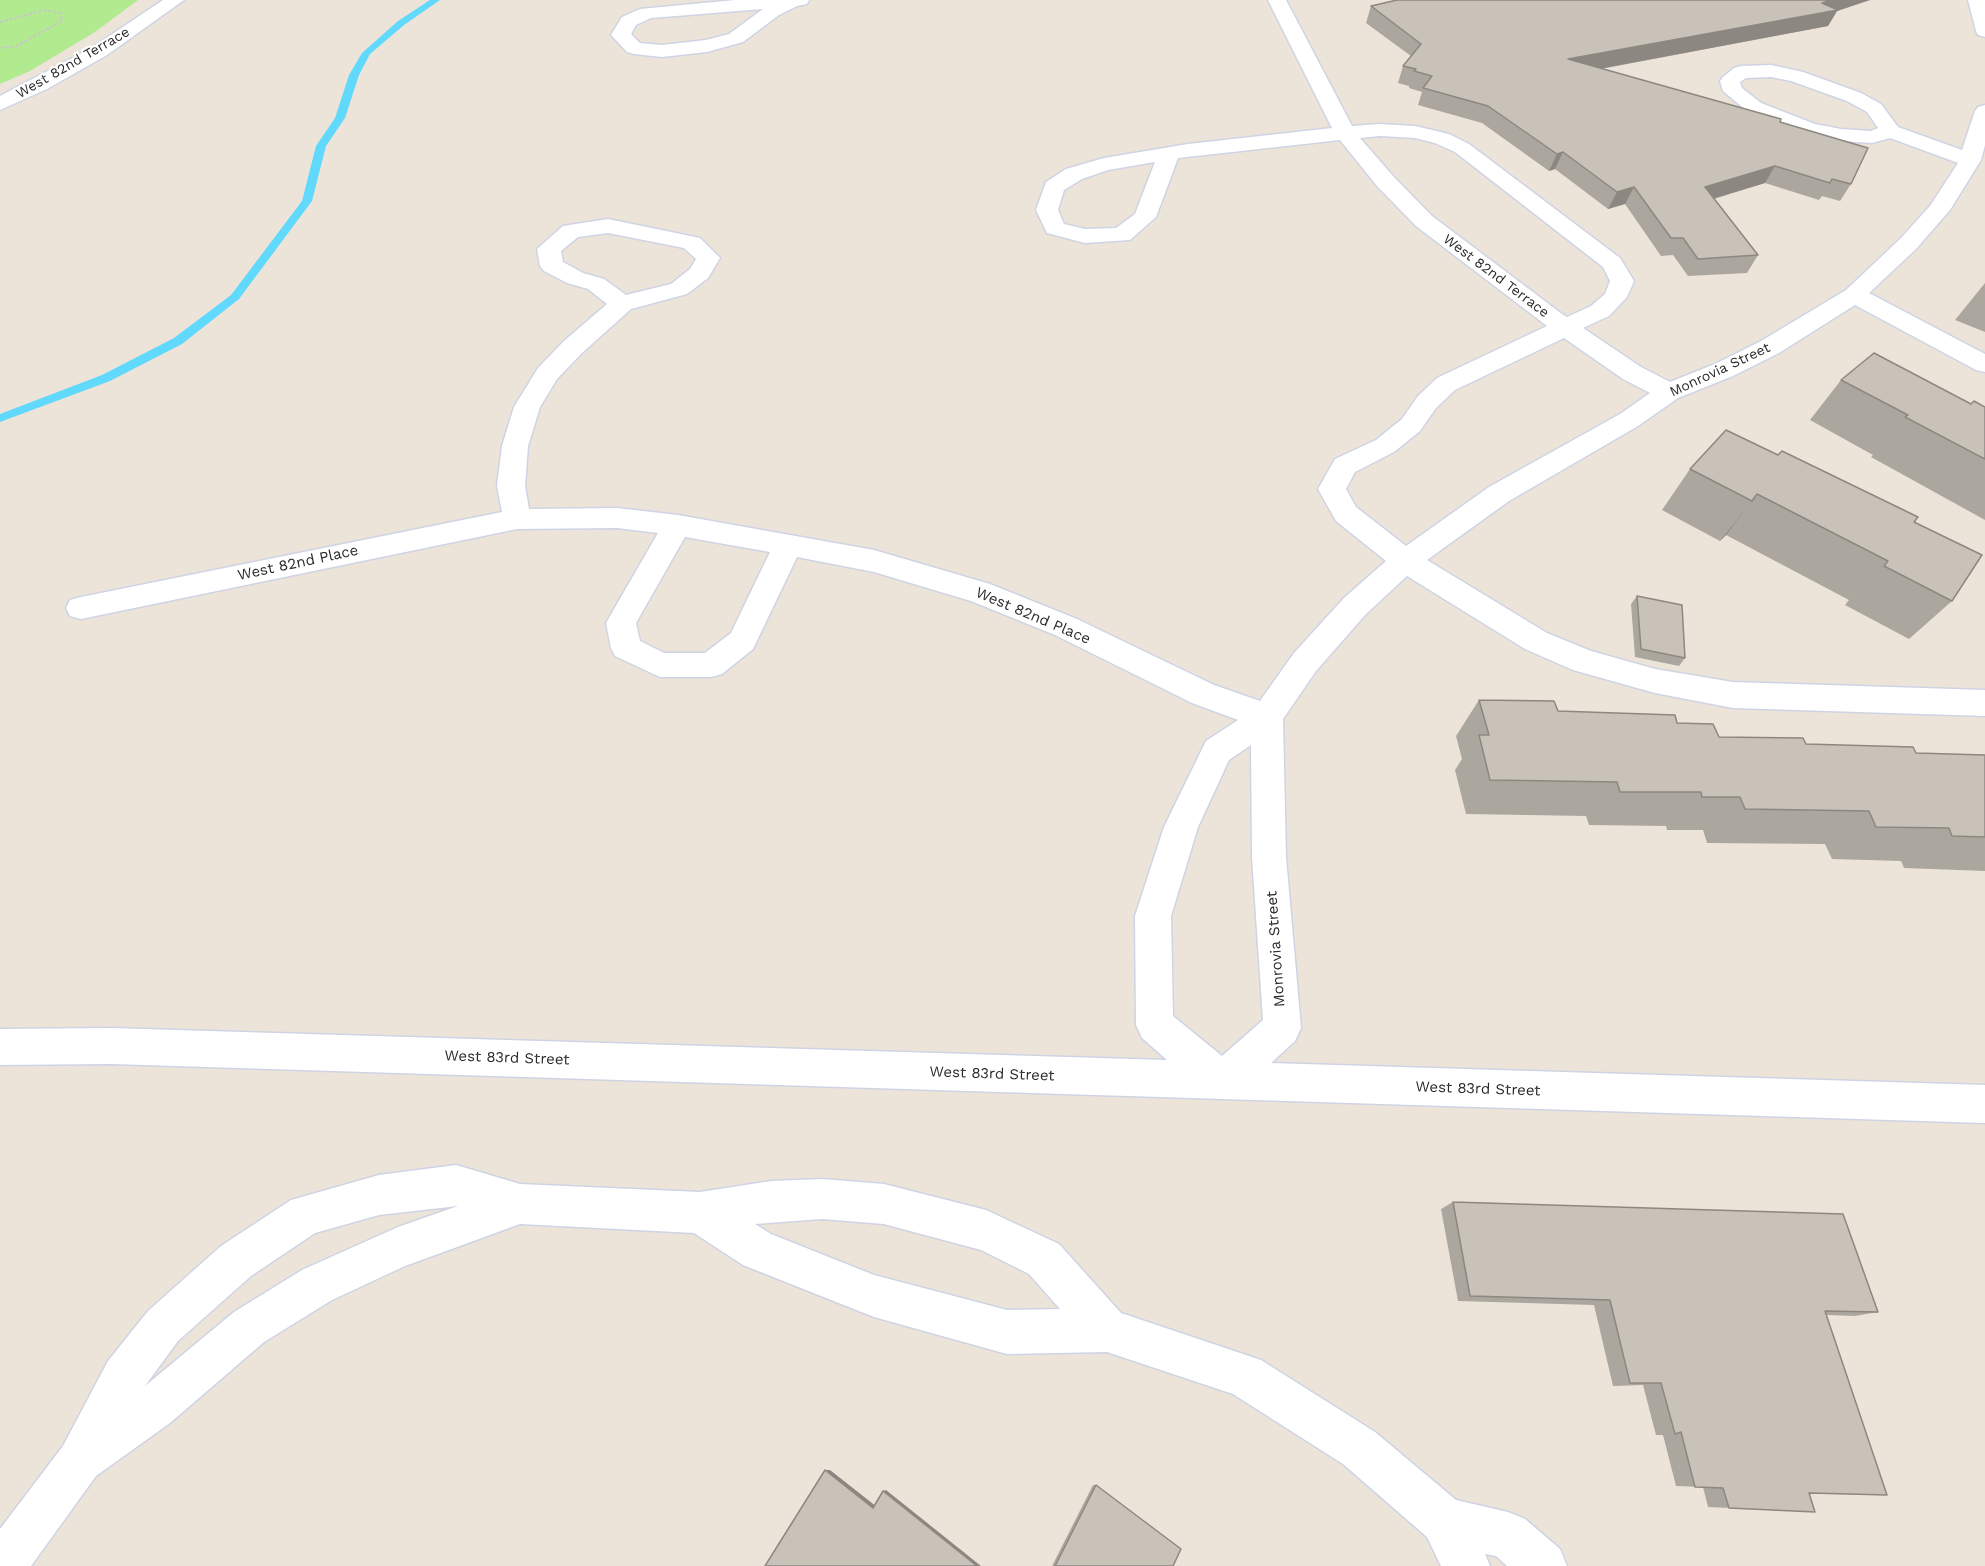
<!DOCTYPE html>
<style>
body{margin:0}
canvas{display:block;background:#ede4d9}
</style>
<canvas width="1985" height="1566"></canvas>
<script>
const g = document.querySelector('canvas').getContext('2d');
g.lineJoin = 'round';
function fillPath(path, color) {
  g.fillStyle = color;
  g.fill(path, 'evenodd');
}
function poly(rows) {
  const path = new Path2D();
  for (const r of rows) {
    path.moveTo(r[0], r[1]);
    for (let i = 2; i < r.length; i += 2) path.lineTo(r[i], r[i + 1]);
  }
  return path;
}
function stroke(path, color, width, dash) {
  g.strokeStyle = color;
  g.lineWidth = width;
  g.lineCap = dash ? 'butt' : 'round';
  g.setLineDash(dash || []);
  g.stroke(path);
}
function label(font, color, halo, rows, align = 'center') {
  g.font = font + ' "Work Sans",sans-serif';
  g.lineWidth = 4.5;
  g.setLineDash([]);
  g.textBaseline = 'middle';
  g.strokeStyle = halo;
  g.fillStyle = color;
  for (const [text, x, y, turn = 0] of rows) {
    g.save();
    g.translate(x, y);
    g.rotate((+turn || 0) * Math.PI / 180);
    g.textAlign = isNaN(turn) ? turn : align;
    if (halo) g.strokeText(text, 0, 0);
    g.fillText(text, 0, 0);
    g.restore();
  }
}
const green = poly([
 [0,0,138,0,95,32,30,71,0,84]
]);
const stream = poly([
 [430,0,440,0,404,25,370,54,359,75,345,118,326,146,312,201,239,299,182,344,110,381,0,422,0,414,102,375,174,338,231,295,302,201,316,146,335,118,349,75,362,53,398,21,430,0]
]);
const path = poly([
 [0,22,45,10,60,13,62,21,17,46,0,48]
]);
const minor = poly([
 [163,0,184,0,107,55,47,89,0,110,0,96,93,47,163,0],
 [735,0,809,0,807,4,797,6,779,15,743,42,707,52,662,57,634,54,627,52,611,35,622,17,640,9,735,0],
 [763,9,729,34,706,40,662,45,640,43,631,34,636,25,651,18,763,9],
 [1268,0,1286,0,1352,126,1380,124,1415,126,1449,134,1469,144,1620,258,1634,281,1627,297,1609,316,1583,328,1641,367,1670,382,1715,364,1761,341,1846,290,1900,239,1930,206,1958,163,1890,138,1872,143,1841,141,1803,133,1747,111,1723,91,1720,81,1723,77,1734,68,1741,66,1771,65,1803,72,1861,93,1881,104,1898,127,1962,150,1975,111,1978,107,1985,105,1985,145,1981,160,1950,210,1916,249,1869,293,1985,354,1985,372,1976,370,1855,305,1779,353,1733,376,1678,398,1638,426,1509,501,1427,560,1547,633,1591,651,1655,669,1733,682,1985,690,1985,716,1733,708,1655,693,1573,670,1525,649,1407,576,1366,614,1316,671,1283,719,1286,857,1301,1028,1295,1041,1271,1063,1985,1085,1985,1123,111,1064,0,1065,0,1029,111,1028,1167,1060,1142,1038,1136,1025,1135,916,1164,827,1206,741,1238,720,1192,703,1055,635,971,601,874,572,797,557,753,649,722,674,711,677,660,677,615,656,611,648,606,623,658,533,617,528,517,529,81,619,70,616,66,608,70,600,81,597,502,512,497,486,502,446,514,407,538,368,564,341,607,304,588,289,567,283,544,271,540,266,537,249,563,226,608,219,700,238,720,258,708,278,687,294,631,309,582,353,557,379,540,407,528,446,525,486,529,509,617,508,678,515,874,550,990,584,1077,619,1214,685,1260,701,1294,653,1344,598,1386,561,1336,521,1318,489,1335,459,1376,440,1402,419,1418,396,1437,378,1547,326,1416,226,1377,186,1340,140,1178,158,1156,217,1130,240,1085,243,1047,233,1036,210,1046,182,1066,169,1104,158,1188,144,1332,128,1268,0],
 [1771,77,1791,81,1847,101,1867,112,1878,128,1871,131,1841,129,1815,124,1761,103,1742,88,1740,82,1746,78,1771,77],
 [1380,136,1415,138,1435,143,1455,152,1603,267,1610,281,1605,294,1591,306,1567,317,1562,314,1432,216,1393,176,1360,138,1380,136],
 [1155,162,1135,214,1116,228,1085,229,1064,224,1058,210,1064,190,1082,179,1108,170,1155,162],
 [608,233,684,248,696,259,690,269,671,284,626,295,604,279,583,273,563,262,561,251,578,237,608,233],
 [1564,338,1623,379,1650,393,1620,414,1489,487,1406,546,1356,507,1346,489,1355,472,1394,452,1420,431,1436,408,1455,390,1564,338],
 [685,537,770,552,731,633,705,653,664,653,640,641,636,623,685,537],
 [1251,745,1252,857,1263,1020,1222,1056,1173,1016,1171,916,1198,827,1229,760,1251,745],
 [1968,0,1985,0,1985,37,1978,35,1976,31,1968,0],
 [456,1165,520,1184,700,1192,771,1181,822,1179,884,1184,986,1210,1059,1244,1121,1313,1261,1360,1375,1432,1456,1500,1508,1512,1525,1519,1560,1549,1567,1566,1507,1566,1496,1556,1485,1554,1490,1566,1441,1566,1427,1537,1343,1464,1233,1394,1107,1352,1007,1354,874,1317,743,1265,694,1233,520,1224,405,1266,332,1300,264,1342,170,1423,96,1476,31,1566,0,1566,0,1529,63,1446,108,1361,148,1311,221,1246,291,1200,379,1175,456,1165],
 [458,1206,398,1227,302,1270,234,1312,145,1386,178,1341,251,1276,315,1233,379,1215,458,1206],
 [822,1219,884,1224,981,1250,1029,1274,1060,1309,1007,1310,874,1275,771,1234,755,1224,822,1219]
]);
const wall = poly([
 [1397,0,1870,0,1837,11,1828,26,1601,69,1780,122,1851,184,1840,201,1822,196,1819,200,1765,183,1714,199,1758,255,1747,273,1688,276,1673,255,1661,256,1625,204,1608,209,1555,169,1549,171,1482,123,1418,105,1422,92,1409,88,1409,86,1398,83,1403,66,1411,56,1366,23,1371,6],
 [1985,283,1985,332,1955,320],
 [1841,380,1985,407,1985,520,1871,457,1873,455,1810,420],
 [1690,469,1914,522,1952,601,1909,639,1845,605,1849,600,1726,535,1720,541,1662,510],
 [1637,596,1685,658,1679,666,1635,657,1631,604],
 [1479,700,1558,711,1677,723,1719,737,1916,753,1985,755,1985,871,1904,868,1901,861,1832,859,1825,844,1707,843,1703,830,1667,830,1666,826,1589,825,1586,816,1466,814,1455,770,1462,759,1456,736],
 [1453,1202,1878,1312,1855,1316,1827,1315,1809,1493,1815,1512,1708,1507,1703,1487,1676,1486,1663,1435,1656,1435,1643,1385,1613,1386,1594,1305,1458,1301,1441,1209],
 [1093,1485,1096,1485,1173,1566,1052,1566]
]);
const shadedWall = poly([
 [1831,0,1870,0,1837,11,1828,26,1561,76,1568,59,1822,3],
 [1563,152,1555,169,1549,171,1557,154],
 [1775,166,1765,183,1695,204,1705,187],
 [1634,187,1625,204,1608,209,1617,192],
 [1757,494,1726,535,1720,541,1752,501],
 [825,1470,830,1470,877,1507,873,1508],
 [886,1490,981,1566,977,1566,883,1491]
]);
const building = poly([
 [1397,0,1831,0,1822,3,1838,10,1568,59,1781,119,1780,122,1868,148,1851,184,1832,179,1830,183,1775,166,1705,187,1758,255,1698,259,1683,238,1671,238,1634,187,1617,192,1563,152,1557,154,1488,106,1423,88,1432,76,1414,71,1416,69,1403,66,1421,44,1371,6,1397,0],
 [1874,353,1971,404,1974,401,1985,407,1985,459,1905,417,1908,415,1841,380,1874,353],
 [1726,430,1778,455,1782,451,1918,517,1914,522,1982,555,1952,601,1884,566,1888,561,1757,494,1752,501,1690,469,1726,430],
 [1637,596,1682,605,1685,658,1641,649,1637,596],
 [1479,700,1554,701,1558,711,1675,715,1677,723,1713,724,1719,737,1803,738,1806,744,1913,747,1916,753,1985,755,1985,837,1952,836,1949,828,1876,827,1869,811,1745,809,1740,797,1702,797,1701,792,1620,792,1617,782,1490,780,1479,735,1489,735,1479,700],
 [1453,1202,1843,1214,1878,1312,1825,1311,1887,1495,1809,1493,1815,1512,1729,1508,1723,1488,1695,1487,1681,1432,1675,1434,1661,1383,1630,1383,1610,1300,1470,1296,1453,1202],
 [825,1470,873,1508,883,1491,977,1566,765,1566,825,1470],
 [1096,1485,1181,1549,1173,1566,1055,1566,1096,1485]
]);
const farStreetnames = [
 ["West 82nd Terrace",73,63,-30],
 ["West 82nd Terrace",1496,276,37],
 ["Monrovia Street",1720,370,-25]
];
const streetNames = [
 ["West 82nd Place",298,563,-12],
 ["West 82nd Place",1033,616,23],
 ["Monrovia Street",1276,949,-94],
 ["West 83rd Street",507,1058,2],
 ["West 83rd Street",992,1074,2],
 ["West 83rd Street",1478,1089,2]
];
fillPath(green, '#b2ea8f');
fillPath(stream, '#60d9fc');
stroke(minor, '#cfd4e4', 3);
stroke(path, '#c7c7c7', 2, [3, 2]);
fillPath(minor, '#fff');
fillPath(wall, '#aca79e');
fillPath(shadedWall, '#8c8881');
fillPath(building, '#c8c2b8');
stroke(building, '#8c8881', 1.5);
label('14px', '#292929', '#fff', farStreetnames);
label('15px', '#292929', '#fff', streetNames);
</script>
